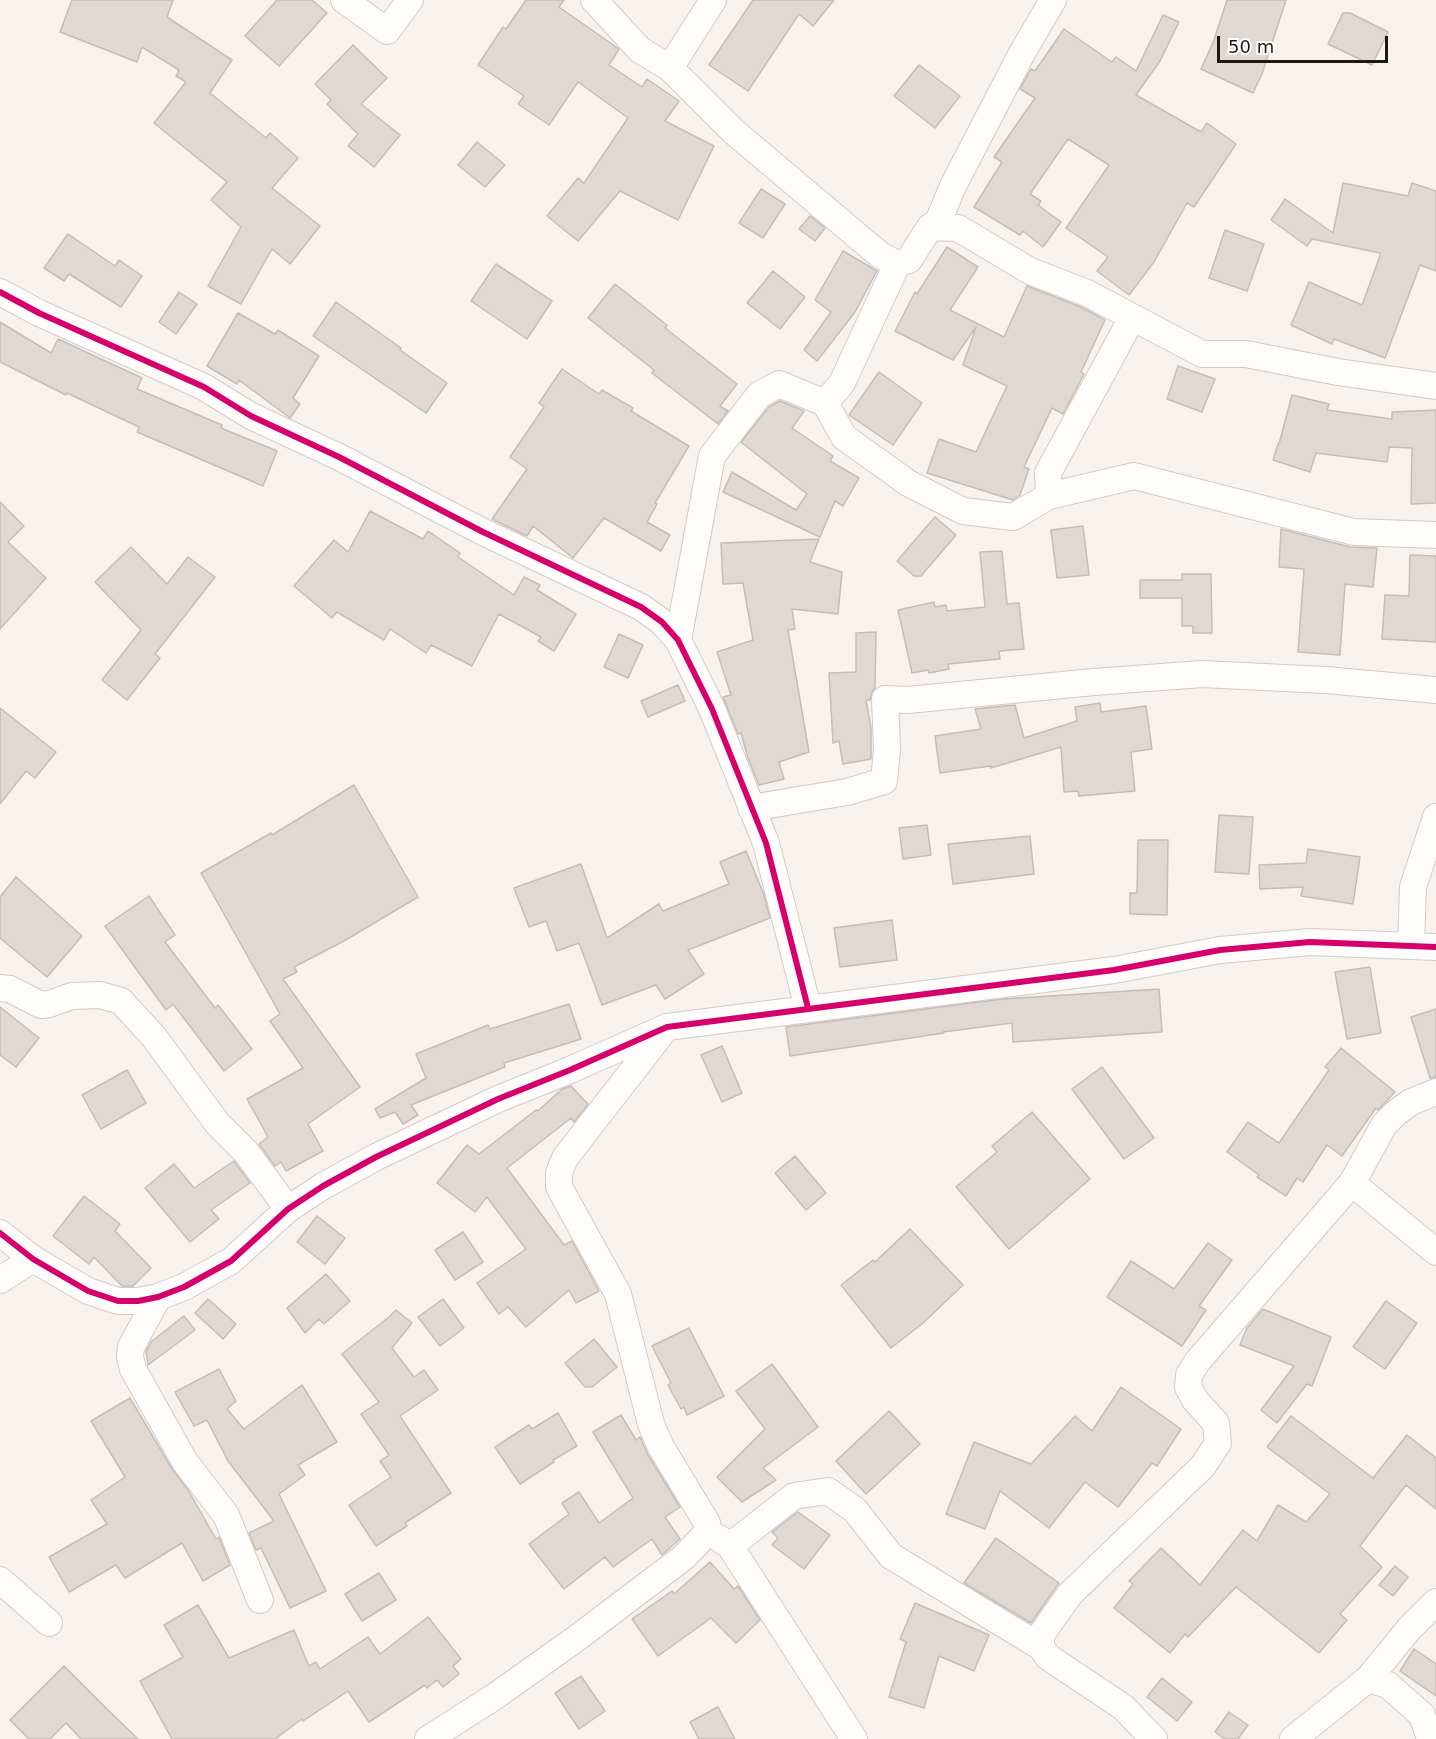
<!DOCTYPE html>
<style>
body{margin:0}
#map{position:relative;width:1436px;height:1739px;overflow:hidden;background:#f8f2ee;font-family:"DejaVu Sans",sans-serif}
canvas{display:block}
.scale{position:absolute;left:1217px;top:36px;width:171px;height:27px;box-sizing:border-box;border:3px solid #221812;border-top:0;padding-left:8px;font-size:18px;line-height:21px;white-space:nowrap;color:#221812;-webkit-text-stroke:4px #fff;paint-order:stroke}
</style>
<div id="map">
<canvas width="1436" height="1739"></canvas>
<div class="scale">50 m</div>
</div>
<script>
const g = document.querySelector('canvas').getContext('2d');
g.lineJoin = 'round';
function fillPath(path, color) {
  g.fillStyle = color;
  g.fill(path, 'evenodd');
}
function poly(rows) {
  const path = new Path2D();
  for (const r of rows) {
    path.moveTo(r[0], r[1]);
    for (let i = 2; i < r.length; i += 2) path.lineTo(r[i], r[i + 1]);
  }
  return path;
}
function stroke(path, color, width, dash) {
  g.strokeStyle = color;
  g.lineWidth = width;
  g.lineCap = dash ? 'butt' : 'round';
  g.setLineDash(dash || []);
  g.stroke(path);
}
const building = poly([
 [72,0,173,0,167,17,232,60,210,93,266,138,270,133,298,158,272,188,320,226,290,264,272,249,241,304,208,286,241,227,211,200,227,182,154,123,186,82,176,76,179,70,142,47,137,62,60,32,72,0],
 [277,0,312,0,327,13,279,66,245,36,277,0],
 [526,0,564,0,559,7,619,49,609,65,642,87,647,79,679,101,665,121,714,146,678,220,620,191,578,241,547,216,578,178,584,183,628,118,578,82,549,125,518,104,524,96,478,65,503,27,506,29,526,0],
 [753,0,834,0,813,26,799,14,748,91,709,65,753,0],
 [1227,0,1286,0,1262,74,1253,93,1201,69,1214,40,1227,0],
 [1343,13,1350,13,1388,32,1372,65,1328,44,1343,13],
 [1163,15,1179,22,1160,61,1136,95,1201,132,1207,123,1236,144,1194,207,1187,203,1154,262,1129,295,1097,271,1108,257,1066,228,1109,165,1068,139,1030,194,1041,201,1038,205,1061,222,1043,247,1023,231,1020,235,974,207,1002,162,994,157,1035,98,1020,89,1031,69,1035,71,1064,29,1112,62,1116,57,1136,71,1163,15],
 [353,45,387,78,361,104,400,135,374,167,348,146,358,134,327,104,331,100,315,84,353,45],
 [919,65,960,96,935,128,894,96,919,65],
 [477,142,505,165,485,187,458,165,477,142],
 [1343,183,1408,196,1412,183,1436,191,1436,271,1420,265,1385,358,1334,339,1332,344,1291,325,1309,282,1362,305,1380,256,1380,253,1312,239,1307,246,1271,220,1285,199,1333,233,1343,183],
 [761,189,785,204,763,238,739,223,761,189],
 [810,216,825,228,815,241,799,229,810,216],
 [1225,230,1264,244,1247,291,1209,278,1225,230],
 [68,234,115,266,119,260,142,276,121,307,69,274,64,281,44,268,68,234],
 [947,247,978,267,950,310,1004,337,1027,286,1081,307,1105,320,1081,372,1084,374,1063,414,1052,408,1024,467,1029,469,1020,495,1013,500,927,473,939,439,976,452,1007,386,963,365,976,327,953,360,895,331,915,292,917,294,947,247],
 [843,251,877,271,855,312,817,361,804,350,831,312,815,300,843,251],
 [496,264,552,301,527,339,471,301,496,264],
 [773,271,805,297,780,329,747,303,773,271],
 [615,284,667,325,665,328,737,384,720,406,728,411,718,424,652,373,654,370,588,318,615,284],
 [179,292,197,304,176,334,159,322,179,292],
 [336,302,401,348,400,350,447,383,426,413,313,336,336,302],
 [238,313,275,334,278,330,319,356,293,398,300,404,290,418,239,380,237,384,207,366,238,313],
 [0,322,51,353,58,339,142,378,137,389,222,425,221,428,277,451,263,486,137,432,139,427,67,393,66,395,0,362,0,322],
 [1178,366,1215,379,1202,412,1167,399,1178,366],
 [562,369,599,394,602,390,633,408,631,411,689,446,655,503,657,504,647,522,670,535,661,551,604,518,573,558,533,526,527,536,492,519,527,469,510,457,544,407,539,403,562,369],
 [879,372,922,403,893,445,849,415,879,372],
 [1292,395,1329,404,1327,410,1392,419,1392,412,1436,410,1436,503,1411,504,1412,448,1389,447,1387,462,1316,453,1310,472,1273,460,1278,444,1279,444,1292,395],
 [780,401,804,411,792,428,833,456,830,461,859,478,843,506,835,501,820,537,723,492,732,472,796,510,807,494,741,442,769,407,780,401],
 [0,502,24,526,8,542,46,578,0,629,0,502],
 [370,511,423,539,428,531,460,553,458,557,514,595,524,577,540,585,537,590,576,614,554,651,538,641,541,637,499,614,472,666,431,645,426,653,390,629,384,640,337,612,332,618,294,586,334,540,348,552,370,511],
 [935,517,956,535,921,576,914,576,897,561,935,517],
 [1083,526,1089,575,1057,578,1051,530,1083,526],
 [1281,529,1350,547,1377,548,1373,587,1345,584,1340,655,1298,652,1304,569,1279,567,1281,529],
 [819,539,810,562,842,572,838,614,792,609,795,629,788,630,809,752,779,762,784,779,759,785,748,758,741,733,738,734,723,697,731,695,717,652,753,640,743,583,723,584,721,543,819,539],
 [131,547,167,584,188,557,215,577,155,654,160,658,127,700,102,680,141,630,95,582,131,547],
 [1002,551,1007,604,1019,603,1024,649,999,651,1000,659,948,664,949,669,929,673,928,670,912,673,898,610,934,602,935,607,946,605,947,611,985,607,980,552,1002,551],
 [1410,555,1436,556,1436,642,1382,639,1385,595,1409,596,1410,555],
 [1182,574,1211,574,1212,633,1193,633,1193,626,1182,626,1182,598,1140,598,1140,580,1182,580,1182,574],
 [876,632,875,688,872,692,870,700,866,700,871,728,871,759,843,764,839,741,833,743,829,673,856,672,856,633,876,632],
 [619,634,643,645,628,678,604,667,619,634],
 [678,685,685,701,648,717,641,701,678,685],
 [1100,703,1101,712,1146,706,1152,749,1131,752,1135,791,1079,796,1078,791,1064,792,1061,747,991,768,991,766,940,773,935,736,981,729,975,709,1015,705,1024,738,1077,721,1075,707,1100,703],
 [0,708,56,752,35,778,26,771,0,804,0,708],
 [354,785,418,897,344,941,294,967,297,972,283,979,360,1087,308,1124,323,1151,286,1171,281,1162,275,1166,259,1144,268,1137,247,1099,303,1068,270,1021,280,1014,201,873,271,833,272,835,354,785],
 [1219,815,1253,817,1249,874,1215,872,1219,815],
 [927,825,931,855,903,859,899,828,927,825],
 [1030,836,1034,874,953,884,948,844,1030,836],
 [1138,840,1168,840,1167,915,1130,914,1130,893,1137,893,1138,840],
 [1308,849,1360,857,1353,904,1301,896,1303,887,1260,889,1259,865,1306,863,1308,849],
 [746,851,764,895,770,918,688,950,704,974,665,999,656,985,602,1005,579,943,557,951,546,921,529,927,514,888,581,864,607,938,659,904,663,911,729,884,720,862,746,851],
 [16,877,82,936,47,977,0,938,0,897,16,877],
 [149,896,175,935,165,942,215,1008,218,1005,252,1049,224,1071,173,1004,166,1010,105,926,149,896],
 [892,920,897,960,840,967,834,928,892,920],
 [1370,967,1381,1033,1347,1039,1335,972,1370,967],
 [1159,989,1162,1032,1013,1042,1012,1023,943,1032,944,1033,790,1056,786,1027,1003,999,1159,989],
 [569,1004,581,1039,504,1063,505,1067,411,1105,418,1115,403,1124,395,1112,380,1118,375,1109,426,1078,416,1054,488,1025,490,1029,569,1004],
 [0,1007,39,1038,16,1067,0,1055,0,1007],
 [1436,1009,1436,1077,1430,1078,1411,1017,1436,1009],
 [722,1046,742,1093,722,1102,701,1055,722,1046],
 [1341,1048,1395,1092,1378,1110,1376,1108,1342,1156,1327,1145,1303,1182,1297,1178,1286,1196,1257,1177,1259,1175,1227,1152,1248,1122,1279,1143,1329,1070,1325,1067,1341,1048],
 [1102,1067,1154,1138,1124,1159,1072,1089,1102,1067],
 [127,1070,146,1103,101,1129,82,1095,127,1070],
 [571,1086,588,1104,574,1122,571,1118,507,1168,564,1245,572,1241,599,1291,576,1303,569,1290,526,1327,508,1307,499,1314,477,1283,526,1249,487,1197,475,1212,437,1183,467,1145,479,1154,536,1110,538,1111,562,1089,571,1086],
 [1032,1112,1090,1179,1009,1249,956,1187,997,1152,992,1146,1032,1112],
 [795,1156,826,1193,806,1210,775,1173,795,1156],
 [234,1161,250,1183,211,1210,219,1219,190,1242,145,1188,174,1164,194,1188,234,1161],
 [84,1196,120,1224,115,1231,151,1268,133,1286,122,1286,94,1257,89,1264,53,1236,84,1196],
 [317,1216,345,1238,325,1264,297,1242,317,1216],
 [910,1229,963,1285,922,1324,891,1348,841,1285,873,1260,875,1262,910,1229],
 [463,1232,483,1262,455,1280,435,1250,463,1232],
 [1208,1243,1232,1260,1199,1306,1206,1310,1182,1346,1107,1297,1131,1261,1174,1289,1208,1243],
 [326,1274,350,1301,324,1324,319,1319,305,1333,287,1308,326,1274],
 [208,1299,236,1324,223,1339,195,1313,208,1299],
 [443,1299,464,1328,440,1346,418,1317,443,1299],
 [1386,1301,1417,1323,1385,1369,1353,1347,1386,1301],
 [1263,1309,1331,1337,1312,1386,1307,1384,1277,1423,1261,1410,1294,1366,1240,1345,1247,1328,1263,1309],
 [396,1310,412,1323,392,1348,414,1377,424,1370,438,1390,400,1416,451,1493,405,1523,407,1526,376,1546,349,1505,391,1477,380,1461,389,1455,361,1414,379,1402,342,1354,389,1317,396,1310],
 [184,1316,195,1330,148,1365,146,1351,152,1341,184,1316],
 [689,1328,724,1396,687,1415,684,1407,681,1409,668,1385,671,1383,652,1346,689,1328],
 [594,1339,617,1367,592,1387,585,1387,565,1363,594,1339],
 [772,1364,818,1427,763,1468,776,1480,742,1502,717,1477,765,1429,736,1391,772,1364],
 [219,1369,236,1401,227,1409,244,1429,302,1385,337,1442,298,1465,305,1475,279,1494,326,1591,290,1608,261,1548,256,1550,249,1533,274,1521,228,1461,207,1420,194,1426,175,1392,219,1369],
 [1121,1387,1181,1429,1157,1466,1152,1463,1118,1507,1085,1482,1049,1528,1000,1491,985,1529,946,1514,974,1442,1031,1464,1075,1416,1092,1431,1121,1387],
 [130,1398,172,1469,188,1490,216,1539,219,1537,230,1565,203,1581,182,1543,125,1578,116,1565,69,1592,49,1557,107,1524,91,1500,125,1477,91,1421,130,1398],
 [889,1411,920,1444,866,1494,836,1461,889,1411],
 [558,1413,577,1446,553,1460,554,1462,520,1484,495,1447,529,1425,532,1429,558,1413],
 [621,1415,636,1440,640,1437,648,1455,680,1507,665,1517,680,1539,662,1555,652,1539,613,1567,605,1557,564,1589,529,1544,569,1514,562,1503,579,1492,599,1523,633,1498,593,1432,621,1415],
 [1291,1416,1373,1478,1407,1435,1436,1458,1436,1509,1406,1485,1360,1546,1382,1567,1340,1614,1347,1620,1319,1653,1236,1587,1188,1637,1185,1634,1170,1653,1114,1608,1133,1584,1129,1581,1161,1548,1200,1585,1243,1530,1257,1541,1278,1505,1306,1522,1330,1494,1267,1447,1291,1416],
 [798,1512,830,1535,804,1569,772,1545,778,1538,772,1532,798,1512],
 [996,1538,1059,1583,1031,1623,964,1583,996,1538],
 [710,1562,734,1589,738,1586,760,1620,736,1643,711,1618,658,1656,632,1619,672,1591,674,1594,710,1562],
 [1395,1566,1408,1577,1393,1596,1379,1585,1395,1566],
 [379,1573,396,1600,362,1621,345,1594,379,1573],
 [915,1603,989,1635,974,1671,939,1656,924,1708,889,1697,906,1642,900,1639,915,1603],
 [198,1605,229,1658,294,1630,309,1666,316,1662,320,1669,368,1637,380,1654,428,1617,461,1659,453,1666,459,1674,443,1687,437,1680,427,1688,425,1685,369,1722,348,1691,303,1721,302,1719,275,1739,172,1739,140,1681,183,1657,164,1625,198,1605],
 [1414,1649,1436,1664,1436,1696,1400,1671,1414,1649],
 [64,1666,106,1708,138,1739,81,1739,66,1723,50,1739,29,1739,10,1720,64,1666],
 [581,1676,605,1711,579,1729,555,1693,581,1676],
 [1162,1678,1192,1702,1177,1721,1147,1697,1162,1678],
 [718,1707,735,1739,699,1739,690,1722,718,1707],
 [1229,1712,1248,1725,1238,1739,1225,1739,1215,1732,1229,1712]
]);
const minor = poly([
 [344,0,387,31,410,0],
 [594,0,640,50,670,68,733,131,880,255,897,264,909,260,930,227],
 [1053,0,1022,53,953,186,938,222,930,227,958,228,1030,271,1087,293,1202,354,1246,354,1338,372,1436,386],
 [670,68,713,0],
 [0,292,39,313,204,387,251,416,339,457,483,532,641,607,662,622,678,640,712,709,766,843,808,1008],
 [825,403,842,383,897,264],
 [1049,496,1048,473,1132,318],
 [678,640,712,456,759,395,779,384,825,403,844,437,908,483,963,511,1013,517,1049,496,1134,476,1354,532,1436,535],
 [751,808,847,792,884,781,887,749,885,699,908,700,1094,682,1202,674,1326,680,1436,690],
 [1411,945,1413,887,1436,817],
 [0,988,10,989,41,1005,49,1004,72,996,100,995,121,1001,154,1037,217,1123,246,1152,288,1209],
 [1352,1183,1436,1252],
 [0,1233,33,1259,88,1291,118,1301,138,1301,158,1297,184,1287,231,1261,288,1209,323,1186,376,1157,498,1099,570,1070,667,1027,1114,970,1220,950,1310,942,1436,947],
 [0,1280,33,1259],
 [158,1297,131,1347,130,1357,133,1369,185,1462,226,1515,260,1600],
 [717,1537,730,1546,854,1739],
 [730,1546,794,1496,828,1491,855,1510,891,1556,1041,1647],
 [0,1580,49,1623],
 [1368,1679,1388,1685,1422,1715,1430,1739],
 [428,1739,494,1697,577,1638,684,1557,704,1536,708,1529,707,1523,661,1447,651,1424,618,1294,559,1187,559,1173,565,1158,665,1029],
 [1154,1739,1123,1707,1048,1657,1041,1647,1041,1635,1070,1594,1203,1466,1218,1443,1216,1423,1195,1400,1188,1387,1189,1375,1197,1362,1352,1183,1384,1125,1397,1112,1411,1102,1436,1092],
 [1293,1739,1368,1679,1409,1629,1436,1602]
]);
const cycleway = poly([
 [0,292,39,313,204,387,251,416,339,457,483,532,641,607,662,622,678,640,712,709,766,843,808,1008],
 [0,1233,33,1259,88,1291,118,1301,138,1301,158,1297,184,1287,231,1261,288,1209,323,1186,376,1157,498,1099,570,1070,667,1027,1114,970,1220,950,1310,942,1436,947]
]);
fillPath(building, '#e0d8d2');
stroke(building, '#c4bdb8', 1.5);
stroke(minor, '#d2cac5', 28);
stroke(minor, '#fefdfc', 26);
stroke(cycleway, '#d6006c', 6);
</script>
